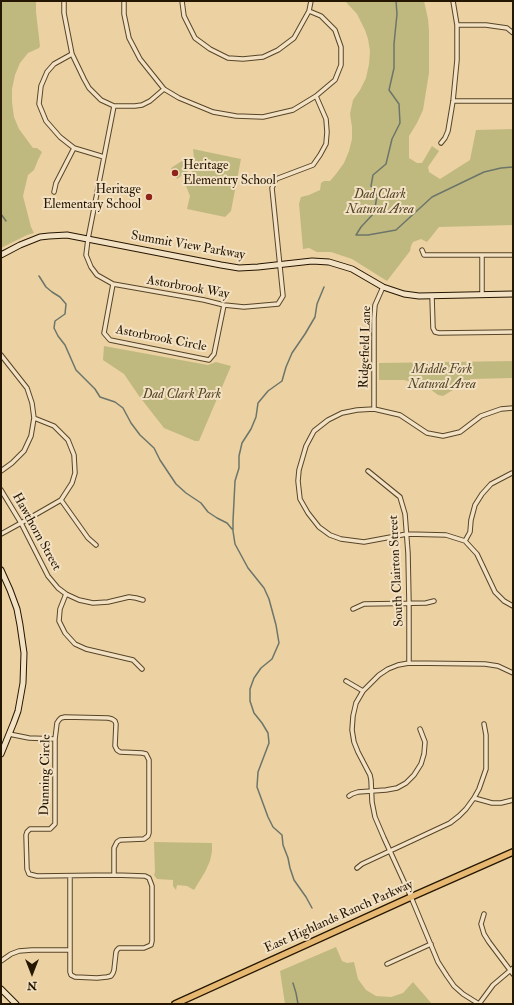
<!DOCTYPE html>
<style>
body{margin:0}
#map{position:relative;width:514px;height:1005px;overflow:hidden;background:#ecd1a2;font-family:"IM FELL Double Pica",serif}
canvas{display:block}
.frame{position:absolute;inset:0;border:2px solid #251602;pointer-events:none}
.north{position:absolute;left:12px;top:953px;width:40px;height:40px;-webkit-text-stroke:3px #f3e1c3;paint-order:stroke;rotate:180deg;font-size:11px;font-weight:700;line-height:16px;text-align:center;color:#251602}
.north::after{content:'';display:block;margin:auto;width:14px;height:18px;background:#251602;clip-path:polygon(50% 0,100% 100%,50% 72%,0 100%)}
</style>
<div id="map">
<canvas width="514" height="1005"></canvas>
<div class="frame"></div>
<div class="north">N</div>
</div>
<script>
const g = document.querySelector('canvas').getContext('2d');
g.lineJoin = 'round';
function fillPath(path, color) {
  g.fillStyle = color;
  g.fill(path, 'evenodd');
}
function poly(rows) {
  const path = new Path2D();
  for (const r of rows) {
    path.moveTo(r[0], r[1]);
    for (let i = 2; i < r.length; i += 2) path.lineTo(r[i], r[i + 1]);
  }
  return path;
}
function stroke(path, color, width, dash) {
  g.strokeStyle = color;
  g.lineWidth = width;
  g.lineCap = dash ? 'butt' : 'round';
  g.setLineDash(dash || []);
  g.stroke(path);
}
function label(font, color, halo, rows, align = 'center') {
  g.font = font + ' "IM FELL Double Pica",serif';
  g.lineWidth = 4;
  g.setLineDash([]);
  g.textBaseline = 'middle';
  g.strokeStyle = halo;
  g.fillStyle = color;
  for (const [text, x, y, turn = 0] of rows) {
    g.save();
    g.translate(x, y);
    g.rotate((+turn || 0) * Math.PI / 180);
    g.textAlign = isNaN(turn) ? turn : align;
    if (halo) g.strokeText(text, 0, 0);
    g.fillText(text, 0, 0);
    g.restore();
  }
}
const green = poly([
 [1,1,36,1,36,12,40,46,39,48,28,53,20,63,15,75,12,89,12,102,14,117,19,129,33,148,37,148,42,152,38,160,34,170,28,175,23,196,31,227,34,233,27,235,1,248],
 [345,1,424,1,428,19,429,30,429,73,423,110,417,123,409,136,409,158,417,163,422,163,432,146,439,151,428,167,429,172,440,179,470,160,476,130,513,129,513,225,439,227,427,242,421,239,413,242,411,246,410,251,387,281,352,259,331,252,317,252,309,248,303,249,299,204,301,197,309,195,320,190,321,183,324,181,330,181,336,174,344,163,349,151,352,139,352,127,350,114,353,100,360,90,366,78,369,64,370,51,368,39,365,30,357,14],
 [193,149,241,159,231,211,225,217,187,209,190,196,184,181,195,168],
 [188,157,193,168,177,179,171,168],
 [104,346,208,365,216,362,231,366,199,441,195,441,164,428,139,396,124,374,103,360],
 [513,361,513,378,471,379,443,396,438,395,426,386,404,380,379,380,379,363],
 [154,842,212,843,212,851,210,861,205,872,194,890,187,886,177,885,176,890,173,886,173,880,157,879,154,875,155,872],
 [336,947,342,961,347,963,354,962,358,979,366,990,376,996,391,997,403,993,413,982,432,1004,285,1004,280,971]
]);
const stream = poly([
 [1,214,6,221],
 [356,235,361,227,374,213,377,196,371,186,373,175,386,164,392,139,400,123,399,104,389,90,394,68,394,44,397,14,396,1],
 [356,235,368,235,396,230,432,197,484,172,501,168,513,167],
 [39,276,46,287,52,292,60,297,66,304,65,314,55,321,54,328,58,336,65,345,76,370,95,389,100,397,115,402,123,408,131,423,140,435,154,448,160,460,176,484,186,493,201,503,208,512,217,518,227,523,232,529],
 [312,908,306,897,294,880,290,868,288,858,283,845,282,835,273,827,268,817,257,787,258,772,269,743,268,733,262,723,254,713,250,701,250,689,254,678,261,668,272,659,279,643,276,625,269,599,264,588,248,568,235,544,233,531,233,521,235,481,239,468,239,456,242,443,251,429,256,417,258,403,268,391,282,381,286,367,292,353,305,334,315,317,317,304,324,287],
 [293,983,296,993,298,1004]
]);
const street = poly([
 [64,1,64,13,72,54,84,79,89,88,101,100,114,106,135,106,142,105,150,101,164,89],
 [124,1,124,14,129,38,140,59,164,89,179,98,213,112,236,116,263,117,293,110,316,96,335,80,341,65,341,47,335,30,321,16,309,11],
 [182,1,184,16,195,38,210,49,228,58,243,59,263,57,278,50,294,38,309,11,311,1],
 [457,25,486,25,507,28,513,33],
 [72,54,54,64,47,72,41,86,39,104,46,121,60,137,74,148,104,157],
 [453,101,513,101],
 [114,106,88,239,86,255,91,267,97,275,113,284,204,300,224,305,244,307,278,304,283,296,272,188,276,179,313,165,320,155,326,144,327,132,326,119,316,96],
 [441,143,445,138,448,131,453,101,457,60,457,25,453,1],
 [54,192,56,183,74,148],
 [422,250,424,255,513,255],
 [482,255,482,295],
 [113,284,104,333,110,340,209,360,214,354,224,305],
 [432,296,433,328,435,332,439,333,513,332],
 [1,355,27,388,32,403,34,418,31,436,24,451,12,463,1,471],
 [513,408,501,409,481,416,460,432,443,436,427,433,400,415,374,409,357,410,342,413,328,420,314,431,306,446,299,470,298,481,300,499,308,513,319,527,330,535,341,539,364,542,407,534,446,535,465,541,477,554,495,592,504,601,513,606],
 [374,409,374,318,375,305,383,287],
 [368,471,400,497,405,514,408,553,409,603,409,663],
 [1,490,21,523,48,576,58,588,66,594,79,600,93,603,108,602,129,597,136,598,143,600],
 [61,500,88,538,96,545],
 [1,534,21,523,61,500,72,483,75,473,74,455,68,440,54,426,34,418],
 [465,541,470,532,471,520,475,505,482,494,491,484,512,473],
 [66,594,60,609,59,621,65,633,75,644,86,649,133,660,142,669],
 [353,609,364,604,426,603,434,601],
 [346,681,363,691],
 [9,734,29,738,55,739],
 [349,796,352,794,358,792,386,790,397,788,406,783,414,775,421,764,424,754,425,742,420,729],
 [474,798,492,803,501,803,513,800],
 [357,868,362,864,450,823,459,816,466,809,474,798,479,789,486,769,486,735,484,724],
 [70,876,70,972,71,975,75,977,97,978,107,977,111,976,113,973,114,970,116,952,117,950,119,948,144,948,151,945,152,941,152,886,149,878,145,876,114,875,37,876,29,874,27,869,26,835,27,832,30,829,50,829,55,824,55,739,57,723,59,720,61,718,65,717,108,718,112,719,115,721,116,724,115,746,117,750,120,752,142,753,146,754,149,760,149,833,148,836,144,839,120,840,117,842,114,848,114,875],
 [484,914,481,924,484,934,489,942,513,974],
 [1,961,11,954,19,951,32,950,70,950],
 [387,964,431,944],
 [479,1004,463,994,454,986,447,976,438,962,411,897,384,838,375,817,372,802,371,780,370,775,358,752,354,742,352,730,353,716,356,703,363,691,379,675,388,669,398,665,409,663,485,664,498,666,513,673],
 [479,1004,493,985,513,968]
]);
const secondary = poly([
 [1,255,20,245,40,237,49,236,67,235,221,265,239,268,258,267,312,261,329,262,352,269,383,287,404,294,419,296,513,294],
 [1,570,10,590,17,609,20,625,24,653,23,683,18,711,14,722,1,754],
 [1,989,16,1004]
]);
const primary = poly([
 [175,1004,411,897,513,852]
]);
const markers = [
 [175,173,4,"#8f2418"],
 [149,197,4,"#8f2418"]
];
const poiNames = [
 ["Heritage",183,166],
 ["Elementry School",183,181],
 ["Heritage",141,190,"right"],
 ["Elementary School",141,205,"right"]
];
const parkNames = [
 ["Dad Clark",380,195],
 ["Natural Area",380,210],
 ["Middle Fork",442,370],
 ["Natural Area",442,385],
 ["Dad Clark Park",182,395]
];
const streetNames = [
 ["Summit View Parkway",188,246,10],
 ["Astorbrook Way",188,288,10],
 ["Astorbrook Circle",161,339,11],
 ["Ridgefield Lane",366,347,-88],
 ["Hawthorn Street",36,532,61],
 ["South Clairton Street",397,571,-93],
 ["Dunning Circle",46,775,-89],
 ["East Highlands Ranch Parkway",339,917,-24]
];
fillPath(green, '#c0b97f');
stroke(stream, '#6c756a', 1.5);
stroke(street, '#57452a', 5.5);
stroke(secondary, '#251602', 7);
stroke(primary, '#251602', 8);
stroke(street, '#f3e1c3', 3.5);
stroke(secondary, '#f3e1c3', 5);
stroke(primary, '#e6b871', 5.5);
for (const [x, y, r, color] of markers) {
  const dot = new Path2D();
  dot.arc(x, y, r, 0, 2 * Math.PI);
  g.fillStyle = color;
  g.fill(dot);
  stroke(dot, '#f3e1c3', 1.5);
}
label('13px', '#251602', '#f3e1c3', poiNames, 'left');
label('italic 13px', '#544728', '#f3e1c3', parkNames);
label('13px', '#251602', '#f3e1c3', streetNames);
</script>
